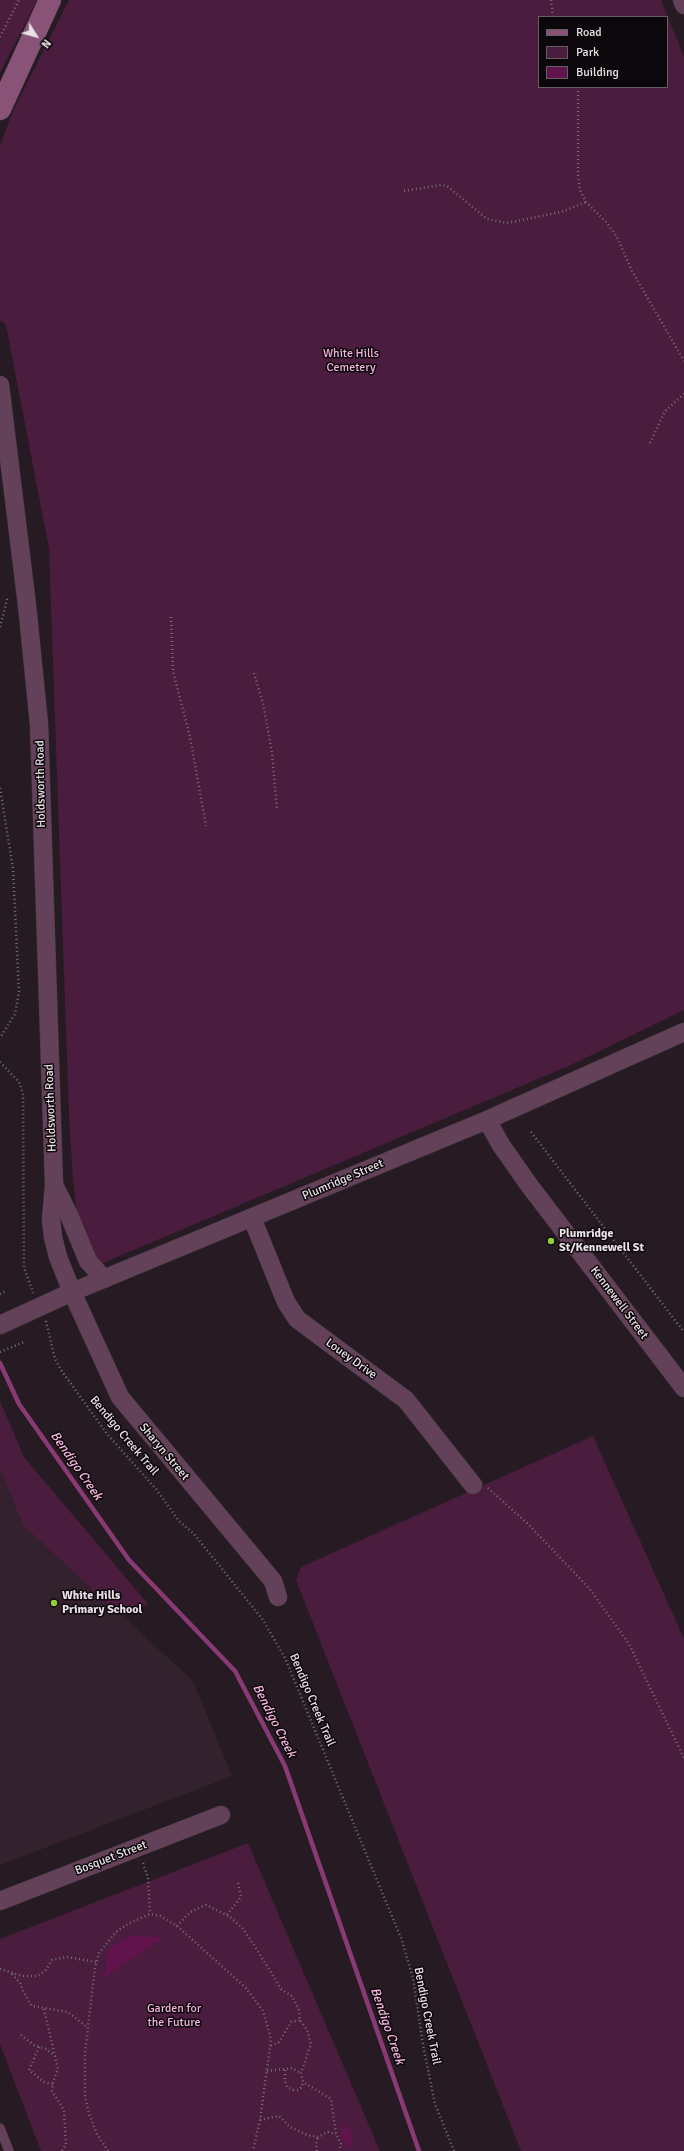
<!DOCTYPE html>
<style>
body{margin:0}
#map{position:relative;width:684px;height:2151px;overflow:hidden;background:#271b23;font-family:Signika,sans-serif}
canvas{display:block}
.legend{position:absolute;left:538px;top:16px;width:130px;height:72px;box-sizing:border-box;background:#0c070a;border:1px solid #655e62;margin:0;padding:5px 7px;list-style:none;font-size:12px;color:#eae1e7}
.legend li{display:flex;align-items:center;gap:8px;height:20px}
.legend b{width:20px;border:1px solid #655e62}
.north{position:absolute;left:16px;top:16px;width:40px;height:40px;-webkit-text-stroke:3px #0c070a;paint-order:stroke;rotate:127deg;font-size:11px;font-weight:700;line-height:16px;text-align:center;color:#eae1e7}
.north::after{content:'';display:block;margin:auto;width:14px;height:18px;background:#eae1e7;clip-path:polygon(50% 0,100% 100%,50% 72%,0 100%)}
</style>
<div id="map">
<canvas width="684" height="2151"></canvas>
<ul class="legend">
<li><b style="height:5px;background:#895378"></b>Road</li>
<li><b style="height:11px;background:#4a1c3d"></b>Park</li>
<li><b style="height:11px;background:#61134e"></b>Building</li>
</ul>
<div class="north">N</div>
</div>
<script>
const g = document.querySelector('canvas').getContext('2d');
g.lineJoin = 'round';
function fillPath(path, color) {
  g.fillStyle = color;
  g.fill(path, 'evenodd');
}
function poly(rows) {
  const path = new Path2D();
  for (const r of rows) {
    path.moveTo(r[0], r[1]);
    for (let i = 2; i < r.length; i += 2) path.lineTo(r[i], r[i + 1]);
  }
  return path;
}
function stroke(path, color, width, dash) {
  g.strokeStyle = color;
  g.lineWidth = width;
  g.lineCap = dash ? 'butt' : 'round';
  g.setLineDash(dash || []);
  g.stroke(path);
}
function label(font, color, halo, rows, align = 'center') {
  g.font = font + ' Signika,sans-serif';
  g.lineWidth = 3;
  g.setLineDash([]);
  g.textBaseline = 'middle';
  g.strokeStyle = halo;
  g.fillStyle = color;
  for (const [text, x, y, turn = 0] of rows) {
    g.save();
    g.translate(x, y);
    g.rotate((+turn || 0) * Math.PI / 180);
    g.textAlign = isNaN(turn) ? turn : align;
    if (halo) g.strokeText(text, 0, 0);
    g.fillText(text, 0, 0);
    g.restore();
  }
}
const built = poly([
 [0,1450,11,1491,23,1524,193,1681,232,1776,0,1865]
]);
const green = poly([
 [0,0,37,0,0,73],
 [69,0,661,0,684,57,684,1010,571,1065,98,1265,77,1215,73,1179,69,1114,49,549,6,325,0,320,0,145,12,113],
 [539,17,667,17,667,87,539,87],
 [0,1401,24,1457,148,1604,120,1615,23,1525,0,1468],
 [593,1436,684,1639,684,2151,521,2151,296,1580,301,1567],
 [248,1843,380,2151,41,2151,0,2044,0,1939]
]);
const stream = poly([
 [0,1363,19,1404,129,1560,235,1671,285,1766,419,2151]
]);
const building = poly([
 [129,1936,164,1937,104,1978,109,1949],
 [345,2123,353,2135,350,2149,340,2137]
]);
const path = poly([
 [551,0,553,17],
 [0,37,19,0],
 [578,87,578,175,580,190,586,202,607,223,617,237,632,271,684,361],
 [404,191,441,185,447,186,487,219,507,223,561,212,586,202],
 [650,443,665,411,684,394],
 [171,617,173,671,190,737,206,826],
 [0,627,8,596],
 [254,673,263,703,272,753,277,809],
 [0,788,13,869,19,992,15,1014,0,1038],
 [0,1062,19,1082,23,1094,24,1267,33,1293],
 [531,1132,684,1332],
 [0,1294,6,1291],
 [46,1321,55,1359,61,1370,107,1434,156,1489,179,1521,194,1534,263,1620,285,1658,401,1938,413,1978,423,2045,435,2104,454,2151],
 [0,1352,24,1342],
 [488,1488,528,1524,589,1588,629,1644,684,1758],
 [143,1863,148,1878,150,1914],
 [227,1915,241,1897,238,1882],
 [177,1926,190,1912,206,1905,229,1916,243,1929,254,1945,281,1989,292,1996,299,2010,300,2020,307,2030,311,2044,301,2073,303,2082,331,2099,336,2134,341,2144,339,2151],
 [0,1969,22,1976,37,1976,45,1971,52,1960,67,1957,96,1962],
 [12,1974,20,1983,24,1993,32,2006,68,2012,88,2028],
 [44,2009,58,2069,53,2082,52,2091,64,2110,66,2144,62,2151],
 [21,2035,34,2045,46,2049,55,2056],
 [271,2046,279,2042,291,2022,300,2020],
 [39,2047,29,2070,44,2082,53,2084],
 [285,2070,285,2081,287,2087,293,2090,298,2090,302,2087,303,2082],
 [267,2071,292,2068,301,2073],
 [260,2120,279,2116,290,2127,307,2135,318,2137,328,2132,336,2134],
 [108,2151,97,2134,89,2114,85,2096,85,2053,95,1967,99,1953,116,1932,128,1924,150,1914,160,1916,177,1926,245,1987,263,2011,271,2039,260,2120,253,2151],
 [317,2151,316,2144,318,2137]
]);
const lane = poly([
 [0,2128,9,2151]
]);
const street = poly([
 [682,0,684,5],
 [0,385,27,605,39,724,54,1185,51,1220,53,1237,58,1257,72,1292,120,1397,273,1581,278,1597],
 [487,1120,501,1145,529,1185,684,1388],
 [54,1185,69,1215,88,1261,104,1279],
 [252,1218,286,1302,297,1319,406,1400,473,1485],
 [0,1325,72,1292,487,1120,684,1032],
 [0,1901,221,1815]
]);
const secondary = poly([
 [0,109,50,0]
]);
const markers = [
 [551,1241,4,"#92cd3e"],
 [54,1603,4,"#92cd3e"]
];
const parkNames = [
 ["White Hills",351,354],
 ["Cemetery",351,368],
 ["Garden for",174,2009],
 ["the Future",174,2023]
];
const streetNames = [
 ["Holdsworth Road",41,784,-91],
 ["Holdsworth Road",51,1108,-92],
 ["Plumridge Street",343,1180,-23],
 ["Kennewell Street",619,1303,53],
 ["Louey Drive",351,1359,36],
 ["Bendigo Creek Trail",124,1436,50],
 ["Sharyn Street",164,1452,50],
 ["Bendigo Creek Trail",312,1700,67],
 ["Bosquet Street",111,1858,-21],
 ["Bendigo Creek Trail",427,2016,79]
];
const poiNames = [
 ["Plumridge",559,1234],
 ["St/Kennewell St",559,1248],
 ["White Hills",62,1596],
 ["Primary School",62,1610]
];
const waterNames = [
 ["Bendigo Creek",76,1466,55],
 ["Bendigo Creek",274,1721,63],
 ["Bendigo Creek",387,2026,71]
];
fillPath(built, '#33212d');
fillPath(green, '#4a1c3d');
stroke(stream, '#893a74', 4.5);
fillPath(building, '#61134e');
stroke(lane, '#42373e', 10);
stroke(street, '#42373e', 19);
stroke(secondary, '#42373e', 23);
stroke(path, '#786e75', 2.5, [1, 3]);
stroke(lane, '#634158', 9);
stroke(street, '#634158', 18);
stroke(secondary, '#895378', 22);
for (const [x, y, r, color] of markers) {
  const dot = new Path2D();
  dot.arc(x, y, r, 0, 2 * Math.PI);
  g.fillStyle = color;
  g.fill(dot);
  stroke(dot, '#0c070a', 1.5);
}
label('12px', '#f3b1dd', '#0c070a', parkNames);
label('12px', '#eae1e7', '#0c070a', streetNames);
label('bold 12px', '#eae1e7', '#0c070a', poiNames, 'left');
label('italic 13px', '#f9b6e3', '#0c070a', waterNames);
</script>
